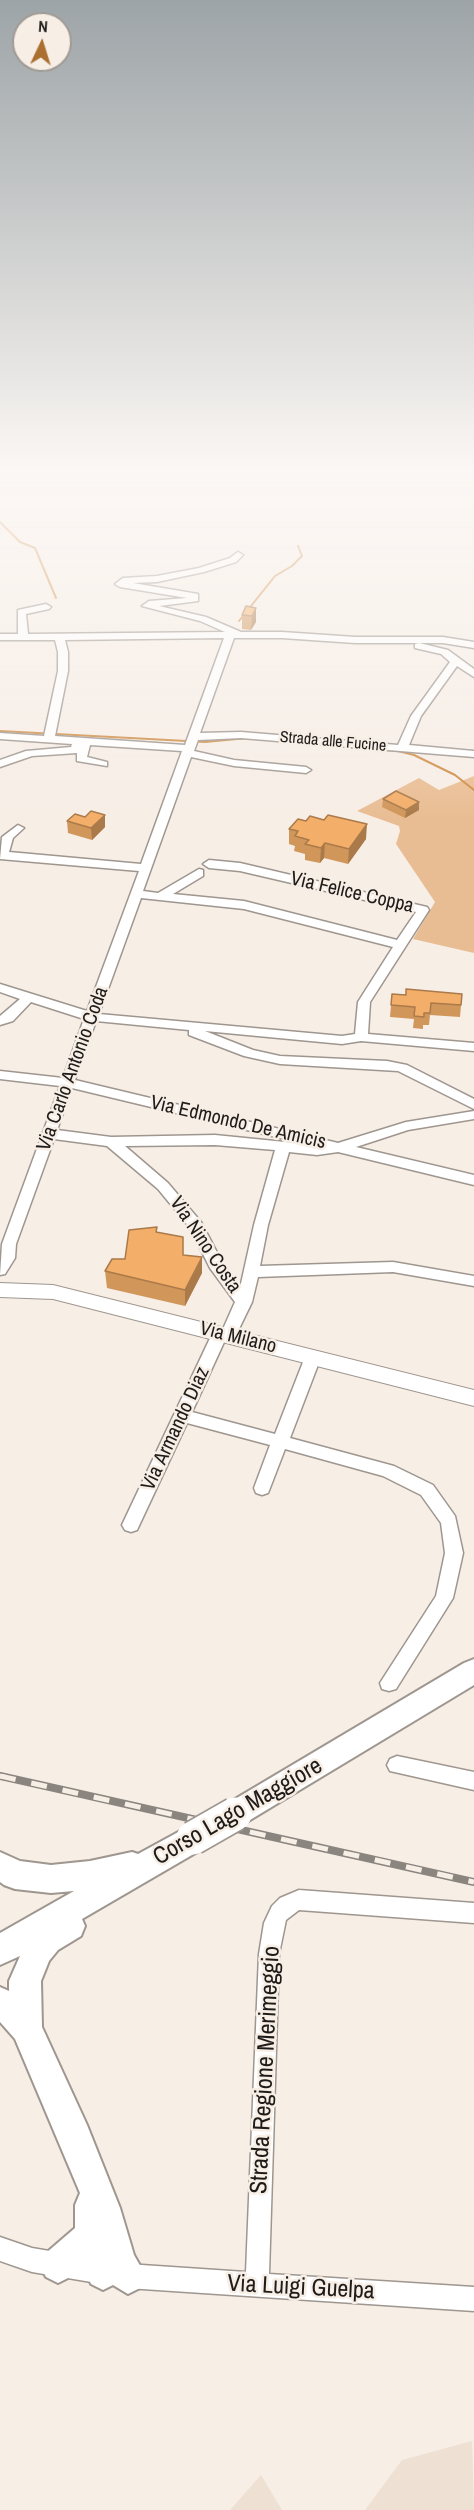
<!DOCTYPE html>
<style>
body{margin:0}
#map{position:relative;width:474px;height:2510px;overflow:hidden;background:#f7eee6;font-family:"Archivo Narrow",sans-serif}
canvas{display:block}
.north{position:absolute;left:12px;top:12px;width:60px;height:60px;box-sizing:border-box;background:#f7eee6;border:2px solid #a09a94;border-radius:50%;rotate:4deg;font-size:16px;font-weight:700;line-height:24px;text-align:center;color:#1e1b19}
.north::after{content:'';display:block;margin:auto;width:21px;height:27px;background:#ab7031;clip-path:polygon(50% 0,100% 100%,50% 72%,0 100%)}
</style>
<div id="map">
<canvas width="474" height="2510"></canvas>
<div class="north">N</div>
</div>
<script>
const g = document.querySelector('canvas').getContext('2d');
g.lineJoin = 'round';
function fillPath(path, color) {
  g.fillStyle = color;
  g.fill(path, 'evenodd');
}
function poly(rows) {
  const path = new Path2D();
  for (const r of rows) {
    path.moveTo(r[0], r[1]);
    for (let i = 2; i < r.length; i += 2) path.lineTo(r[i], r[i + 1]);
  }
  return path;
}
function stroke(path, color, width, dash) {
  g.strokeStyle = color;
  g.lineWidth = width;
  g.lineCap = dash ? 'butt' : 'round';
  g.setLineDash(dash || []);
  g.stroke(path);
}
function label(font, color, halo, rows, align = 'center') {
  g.font = font + ' "Archivo Narrow",sans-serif';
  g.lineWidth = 5;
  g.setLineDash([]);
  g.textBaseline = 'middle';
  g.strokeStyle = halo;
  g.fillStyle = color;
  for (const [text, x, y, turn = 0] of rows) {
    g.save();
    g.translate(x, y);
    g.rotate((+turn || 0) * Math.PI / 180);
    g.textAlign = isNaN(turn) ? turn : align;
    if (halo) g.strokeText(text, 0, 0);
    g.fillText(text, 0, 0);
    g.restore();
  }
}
const built = poly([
 [472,2441,474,2510,365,2510,402,2460],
 [261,2475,282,2510,230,2510]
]);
const green = poly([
 [474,776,474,953,413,939,435,902,396,844,400,831,399,826,357,811,419,778,439,790]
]);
const stream = poly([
 [0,522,20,542,35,548,56,598],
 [239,621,275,576,292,566,302,556,298,546],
 [0,731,205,742,248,738],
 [309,744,398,751,414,755,455,775,474,790]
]);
const minor = poly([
 [238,552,243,555,236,562,204,572,157,582,133,583,198,594,198,601,159,606,206,617,241,632,282,632,355,637,443,637,474,642,474,648,443,643,355,643,282,638,234,638,200,733,241,732,398,745,411,716,450,662,441,654,415,648,415,644,419,643,448,650,474,669,474,677,457,666,421,716,409,745,474,751,474,757,241,738,198,740,194,751,234,760,306,767,311,770,306,773,234,766,191,757,143,891,158,893,199,869,203,870,203,876,173,894,244,901,397,940,416,912,240,871,209,868,203,864,209,860,240,863,427,907,429,910,370,1002,368,1034,474,1043,474,1051,361,1041,342,1044,205,1031,253,1050,280,1056,387,1061,407,1065,474,1099,474,1109,398,1071,280,1064,244,1056,189,1035,189,1030,96,1021,75,1080,338,1143,406,1122,474,1111,474,1119,408,1130,356,1147,474,1175,474,1185,338,1152,317,1155,289,1152,268,1225,260,1266,393,1262,474,1276,474,1286,393,1272,258,1277,252,1302,236,1335,234,1339,225,1340,192,1412,275,1434,305,1357,307,1353,319,1353,321,1357,290,1438,394,1466,433,1485,455,1516,463,1553,453,1598,396,1689,389,1691,382,1689,380,1683,436,1596,445,1553,441,1523,421,1495,383,1476,285,1449,270,1488,268,1493,262,1495,256,1493,254,1488,270,1445,187,1423,137,1530,131,1532,125,1530,122,1525,212,1334,214,1330,223,1329,235,1302,210,1268,190,1228,158,1189,107,1146,54,1139,16,1244,15,1258,5,1274,0,1275,2,1244,60,1086,0,1079,0,1071,63,1078,84,1019,31,1002,13,1021,0,1025,0,1016,20,999,0,992,0,984,87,1011,139,871,0,859,2,837,18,825,24,828,13,838,9,852,141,864,182,751,90,745,87,757,107,762,107,766,77,761,77,753,32,756,0,767,0,760,26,751,71,747,72,744,0,739,0,733,44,736,58,671,58,652,55,640,0,640,0,634,18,634,18,610,46,604,51,607,49,609,26,614,28,634,225,632,200,621,142,606,149,601,187,598,120,587,115,584,123,578,157,576,199,568,230,558,238,552],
 [224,638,185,745,55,736,68,671,68,652,65,640,224,638],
 [141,898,244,909,393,947,358,1002,355,1034,342,1036,99,1014,141,898],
 [72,1088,305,1144,215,1135,111,1137,57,1130,72,1088],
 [215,1145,275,1150,254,1225,240,1288,222,1262,201,1222,168,1183,125,1146,215,1145],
 [397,1756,474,1772,474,1790,390,1771,387,1765,390,1759,397,1756],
 [299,1890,474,1903,474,1923,299,1910,286,1920,279,1954,269,2274,474,2287,474,2311,127,2288,119,2284,115,2276,119,2268,127,2264,246,2272,259,1954,264,1923,272,1906,280,1898,299,1890],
 [0,2237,32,2248,103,2260,111,2264,115,2272,111,2280,103,2284,32,2272,0,2261,0,2237]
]);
const major = poly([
 [0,1283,53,1285,474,1390,474,1406,53,1299,0,1297,0,1283]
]);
const highway = poly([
 [474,1659,474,1685,245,1823,235,1827,225,1823,220,1814,225,1805,464,1663,474,1659],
 [193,1824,204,1828,208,1838,204,1848,82,1919,85,1926,81,1936,58,1950,49,1961,41,1981,42,2027,87,2125,120,2208,134,2255,146,2276,140,2288,128,2294,113,2285,103,2290,91,2284,84,2267,70,2277,58,2283,46,2277,40,2265,46,2253,75,2228,75,2205,80,2193,15,2039,0,2022,0,1987,9,1991,9,1981,20,1956,0,1965,0,1933,74,1891,51,1893,15,1889,4,1885,0,1882,0,1852,20,1861,51,1865,90,1861,132,1852,138,1854,193,1824]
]);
const railFar1 = poly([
 [0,1776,5,1777]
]);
const rail = poly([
 [0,1776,474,1882]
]);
const highwayBridge = poly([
 [193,1838,235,1814]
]);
const wall = poly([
 [256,608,256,622,251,630,242,629,242,615],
 [383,799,419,810,405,818,382,807],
 [67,821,105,827,92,840,68,833],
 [289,829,366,839,348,864,324,858,320,863,305,860,305,854,294,851,295,846,289,844],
 [392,994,406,995,462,994,460,1017,430,1015,429,1025,423,1025,423,1029,413,1028,414,1019,390,1017],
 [157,1227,157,1232,183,1255,202,1273,185,1306,107,1288,105,1271,125,1259]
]);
const shadedWall = poly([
 [256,608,256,622,251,630,252,616],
 [419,802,419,810,405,818,406,810],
 [105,815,105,827,92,840,91,828],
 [367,824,366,839,348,864,349,849],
 [325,843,324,858,320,863,321,848],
 [202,1257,202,1273,185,1306,185,1290]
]);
const building = poly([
 [246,606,256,608,252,616,242,615,246,606],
 [396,791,419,802,406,810,383,799,396,791],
 [91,811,105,815,91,828,67,821,75,814,85,817,91,811],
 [328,815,367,824,349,849,325,843,321,848,305,844,309,840,295,836,298,831,289,829,298,819,306,821,310,816,324,820,328,815],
 [406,989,462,994,461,1005,431,1003,430,1013,424,1013,424,1017,414,1016,415,1007,391,1005,392,994,406,995,406,989],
 [157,1227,156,1232,183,1237,183,1255,202,1257,185,1290,105,1271,112,1259,125,1259,129,1230,157,1227]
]);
const farStreetnames = [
 ["Strada alle Fucine",333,742,5]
];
const streetNames = [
 ["Via Felice Coppa",352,893,13],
 ["Via Carlo Antonio Coda",73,1069,-70],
 ["Via Edmondo De Amicis",238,1123,13],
 ["Via Nino Costa",205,1245,56],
 ["Via Milano",238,1338,14],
 ["Via Armando Diaz",176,1429,-65]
];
const nearStreetnames = [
 ["Corso Lago Maggiore",238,1812,-30],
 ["Strada Regione Merimeggio",266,2070,-87],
 ["Via Luigi Guelpa",301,2288,3]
];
fillPath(built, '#eee0d2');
fillPath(green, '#e9bd93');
stroke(stream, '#ce8c46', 2);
stroke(minor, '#9e968f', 3);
stroke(major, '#9e968f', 2);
stroke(highway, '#9e968f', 4);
fillPath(minor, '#fff');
fillPath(major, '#fff');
fillPath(highway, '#fff');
stroke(railFar1, '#8b8580', 7);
stroke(rail, '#8b8580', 8);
stroke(railFar1, '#f7eee6', 4.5, [13]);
stroke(rail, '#f7eee6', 5, [16]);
stroke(highwayBridge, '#9e968f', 36, []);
stroke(highwayBridge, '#fff', 33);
fillPath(wall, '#d1965a');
fillPath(shadedWall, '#aa7a4a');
fillPath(building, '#f3ae69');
stroke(building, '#aa7a4a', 1.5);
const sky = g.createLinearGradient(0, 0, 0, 821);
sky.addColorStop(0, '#9da4a7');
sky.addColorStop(0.57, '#fbf7f4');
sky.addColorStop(1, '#fbf7f400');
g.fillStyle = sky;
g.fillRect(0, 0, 474, 821);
label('16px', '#1e1b19', '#f7eee6', farStreetnames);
label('20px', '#1e1b19', '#f7eee6', streetNames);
label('24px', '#1e1b19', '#f7eee6', nearStreetnames);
</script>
